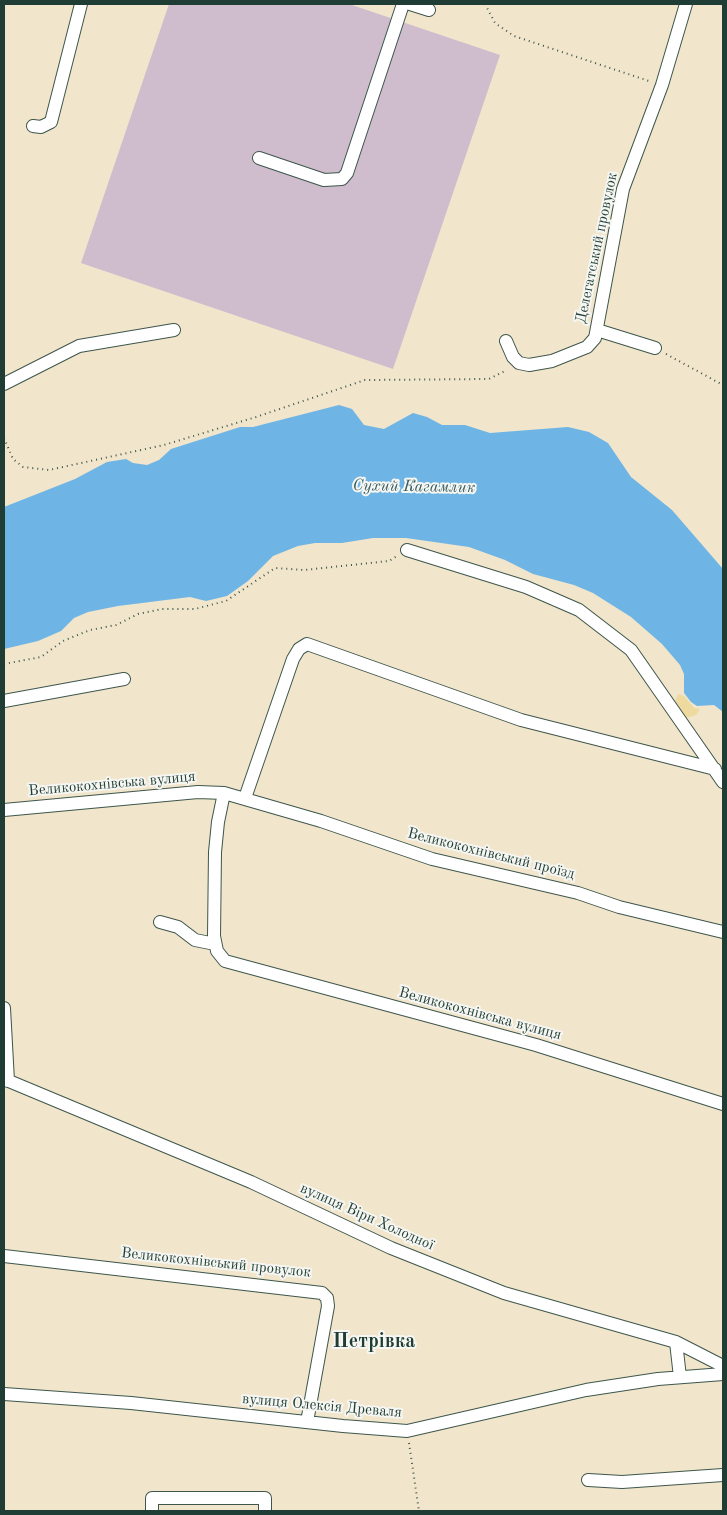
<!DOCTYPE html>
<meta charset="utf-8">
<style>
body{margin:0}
#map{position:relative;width:727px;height:1515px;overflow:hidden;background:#f1e5cc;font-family:"Old Standard TT",serif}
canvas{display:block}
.frame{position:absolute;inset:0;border:5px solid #1f3d34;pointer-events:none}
</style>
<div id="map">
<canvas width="727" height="1515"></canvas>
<div class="frame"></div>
</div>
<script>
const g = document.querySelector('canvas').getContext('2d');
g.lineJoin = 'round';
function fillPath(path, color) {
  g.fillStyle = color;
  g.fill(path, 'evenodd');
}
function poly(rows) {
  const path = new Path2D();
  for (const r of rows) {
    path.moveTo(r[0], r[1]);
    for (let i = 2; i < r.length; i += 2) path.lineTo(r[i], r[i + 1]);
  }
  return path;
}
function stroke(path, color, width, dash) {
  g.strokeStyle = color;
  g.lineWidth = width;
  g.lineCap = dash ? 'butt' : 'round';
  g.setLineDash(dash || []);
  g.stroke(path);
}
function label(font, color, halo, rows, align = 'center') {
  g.font = font + ' "Old Standard TT",serif';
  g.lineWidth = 4;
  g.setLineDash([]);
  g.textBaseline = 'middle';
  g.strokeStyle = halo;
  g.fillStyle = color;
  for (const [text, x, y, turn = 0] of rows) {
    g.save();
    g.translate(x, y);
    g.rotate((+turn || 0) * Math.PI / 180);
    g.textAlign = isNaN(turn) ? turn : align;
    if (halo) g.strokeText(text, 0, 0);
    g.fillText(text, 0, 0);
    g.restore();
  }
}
const industrial = poly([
 [169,4,349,4,500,55,393,369,81,263]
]);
const sand = poly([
 [678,694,684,696,694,708,700,709,696,715,686,718,675,701]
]);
const water = poly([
 [339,405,352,409,364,425,384,429,413,413,427,417,442,425,465,425,490,433,568,427,589,432,608,443,631,477,672,510,723,569,723,712,714,705,697,706,691,702,684,693,684,674,680,665,662,644,631,617,593,593,574,585,533,574,505,560,469,547,406,538,373,538,342,543,315,543,298,546,273,556,248,581,227,596,206,601,190,597,118,606,88,612,74,618,61,631,38,641,4,649,4,507,75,479,107,462,126,459,133,463,147,465,159,460,171,449,240,427,253,427]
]);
const path = poly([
 [485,4,495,23,514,36,652,82],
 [666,354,723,385],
 [4,438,13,459,23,467,49,470,164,445,256,417,365,380,489,379,507,370],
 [4,664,41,657,63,641,90,630,116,625,138,614,162,609,195,609,226,601,275,568,304,570,389,561,397,556],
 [409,1443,419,1511]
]);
const minor = poly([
 [410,4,429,10],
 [33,126,41,127,51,122,81,4],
 [259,158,324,180,342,179,347,173,403,4],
 [597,330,655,348],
 [506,341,513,357,519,363,529,365,552,361,587,347,595,338,623,189,662,85,686,4],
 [4,384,79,346,174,330],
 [407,550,526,587,579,610,631,650,723,782],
 [4,701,124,679],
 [224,793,218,822,215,852,214,936,217,951,225,961,536,1045,723,1104],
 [245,798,293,659,299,649,307,644,521,720,715,769],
 [4,810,198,792,224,793,321,821,432,859,578,893,619,907,723,932],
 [160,922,178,927,195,940,215,944],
 [4,1008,8,1081],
 [4,1079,251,1182,391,1248,504,1293,676,1342,723,1366],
 [4,1256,322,1293,327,1298,328,1306,307,1422],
 [676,1342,680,1377],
 [4,1394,131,1403,343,1426,407,1431,586,1390,658,1379,723,1374],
 [588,1480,622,1482,723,1475],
 [152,1511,152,1498,265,1498,265,1511]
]);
const streetNames = [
 ["Делегатський провулок",597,248,-78],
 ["Великокохнівська вулиця",112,784,-5],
 ["Великокохнівський проїзд",491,854,14],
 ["Великокохнівська вулиця",480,1014,15],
 ["вулиця Віри Холодної",367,1217,24],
 ["Великокохнівський провулок",216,1263,6],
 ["вулиця Олексія Древаля",322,1406,5]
];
const waterNames = [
 ["Сухий Кагамлик",414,487,1]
];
const districtNames = [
 ["Петрівка",374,1342]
];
fillPath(industrial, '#cfbdce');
fillPath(sand, '#eeda9e');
fillPath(water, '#6eb5e5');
stroke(minor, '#3e564b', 14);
stroke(path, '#3e564b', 2, [1, 4]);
stroke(minor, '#fff', 12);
label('15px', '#1f3d34', '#f6f6f2', streetNames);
label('italic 16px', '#335b60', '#f6f6f2', waterNames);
label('bold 20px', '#1f3d34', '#f6f6f2', districtNames);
</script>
